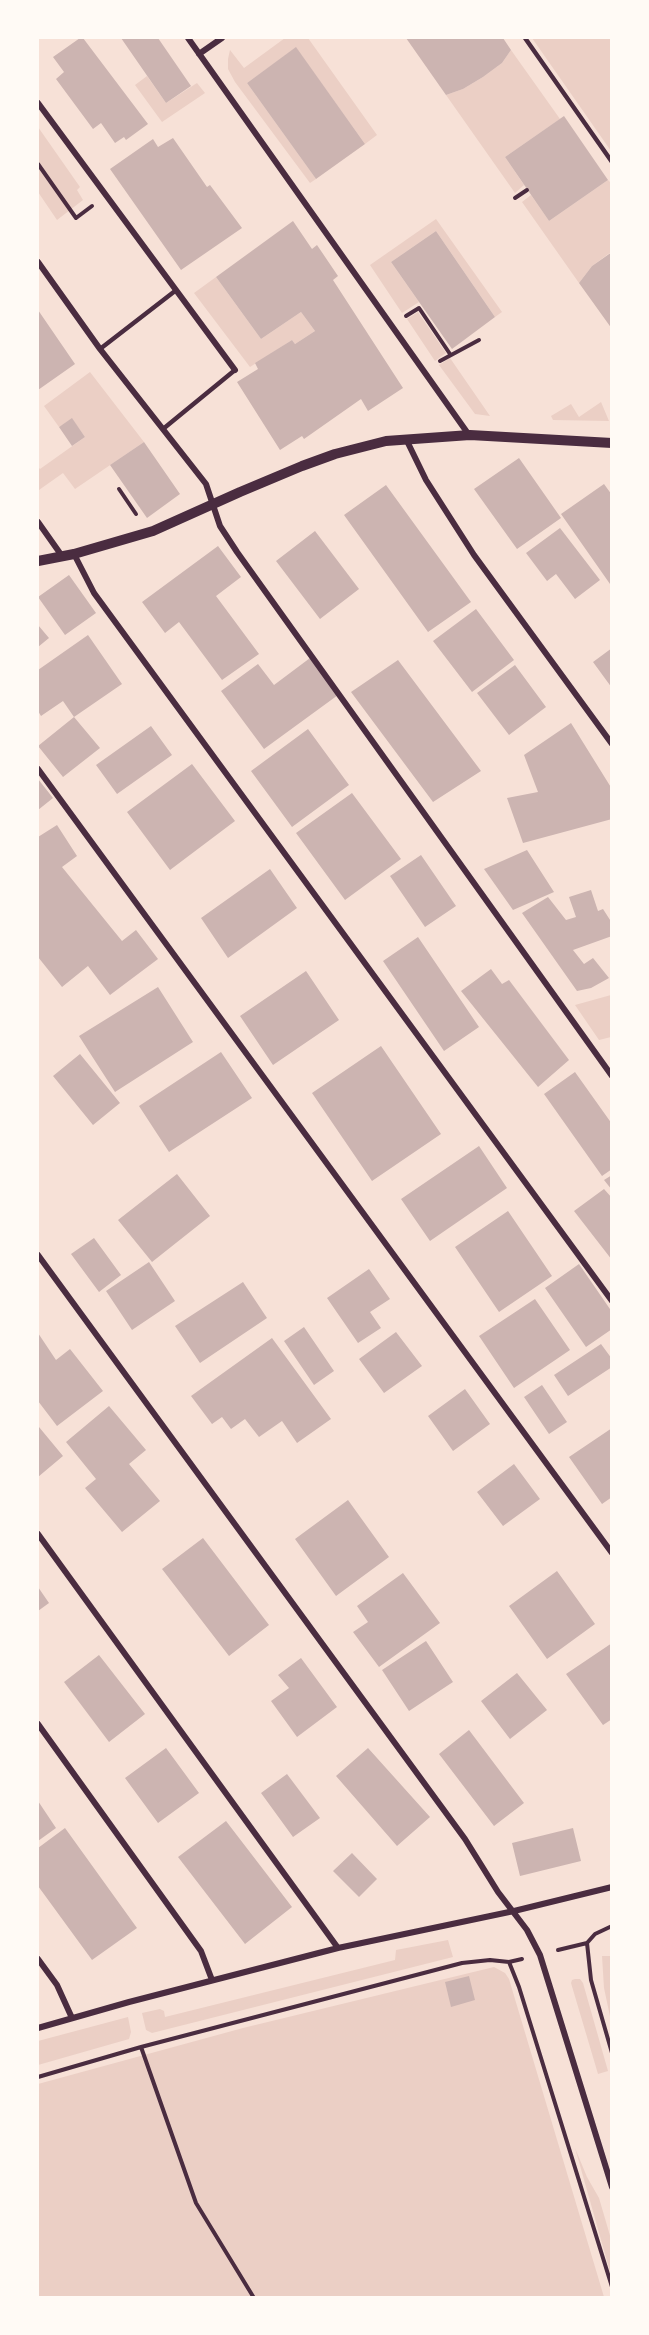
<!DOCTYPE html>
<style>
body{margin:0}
#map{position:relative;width:649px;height:2335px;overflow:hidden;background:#f7e1d7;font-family:"Noto Sans",sans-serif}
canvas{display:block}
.frame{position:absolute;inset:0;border:39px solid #fffaf5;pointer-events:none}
</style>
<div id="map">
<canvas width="649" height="2335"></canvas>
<div class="frame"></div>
</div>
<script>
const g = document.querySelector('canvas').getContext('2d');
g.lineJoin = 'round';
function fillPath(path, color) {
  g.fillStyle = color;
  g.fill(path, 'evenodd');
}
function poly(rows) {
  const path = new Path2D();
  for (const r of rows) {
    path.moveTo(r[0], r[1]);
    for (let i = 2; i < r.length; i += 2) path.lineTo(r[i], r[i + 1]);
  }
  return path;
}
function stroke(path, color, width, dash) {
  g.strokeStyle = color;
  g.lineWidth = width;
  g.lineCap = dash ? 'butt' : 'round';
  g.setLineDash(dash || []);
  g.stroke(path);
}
const green = poly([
 [285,38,308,38,377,135,365,144,296,48,247,83,316,179,310,183,235,82,228,69,228,59,230,50,244,68],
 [532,38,611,38,611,151],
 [511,50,560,119,505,157,524,185,515,193,446,95,463,89,483,77,502,63],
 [147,76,166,103,197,83,205,93,162,122,135,85],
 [38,127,80,187,77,190,83,200,57,220,38,192],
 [608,180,612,184,611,252,592,266,579,283,522,202,531,195,549,221],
 [436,219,502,312,495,317,436,231,391,262,419,302,402,313,370,265],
 [216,277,261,339,301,312,315,331,295,344,292,340,250,367,194,293],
 [418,312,446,353,435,361,407,319],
 [450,358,490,416,475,414,439,365],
 [90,372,144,442,75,489,63,473,39,490,38,467,40,469,85,437,72,419,59,427,44,406],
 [601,402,609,421,553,420,551,416,571,404,579,417],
 [611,995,611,1037,599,1040,575,1005],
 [448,1940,453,1957,152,2033,146,2030,142,2013,160,2009,164,2011,165,2017,395,1960,396,1950],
 [602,1956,611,1956,611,2021,604,1988],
 [494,1967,505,1973,509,1979,604,2297,38,2298,38,2084,243,2028],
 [575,1979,580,1979,583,1983,608,2071,598,2074,571,1983,572,1980],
 [128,2017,131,2032,129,2039,38,2065,38,2041],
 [575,2148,587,2177,599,2198,611,2239,611,2275]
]);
const building = poly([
 [80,38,83,38,148,124,126,140,124,137,115,143,101,123,93,129,56,79,64,72,53,57],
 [121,38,158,38,191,86,166,103],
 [406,38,503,38,511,50,502,63,483,77,463,89,446,95],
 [296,47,365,144,316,179,247,83],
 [564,116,608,180,549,221,505,157],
 [173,138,207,187,210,185,242,228,181,270,110,169,153,139,158,147],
 [293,221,312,249,317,245,338,276,333,280,403,388,368,411,361,399,304,439,302,436,280,450,237,382,258,369,255,363,292,340,295,344,315,331,301,312,261,339,216,277],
 [436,231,495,317,452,349,391,262],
 [612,252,612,329,579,283,592,266],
 [38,310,75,364,38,390],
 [72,418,85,437,72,446,59,427],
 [144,442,180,494,147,518,110,465],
 [519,458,561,518,517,549,474,489],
 [604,484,612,495,610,584,561,514],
 [386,485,471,602,428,632,344,515],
 [560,528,600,580,575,599,556,574,547,581,526,553],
 [315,531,359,589,320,619,276,561],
 [218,546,241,577,216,596,259,654,222,680,179,622,165,633,142,602],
 [69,575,96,613,65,635,38,597],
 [476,609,514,660,472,692,433,641],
 [38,625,49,638,38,647],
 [88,635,122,684,74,717,63,701,41,716,38,711,38,670],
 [612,648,612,688,593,662],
 [310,658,338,695,264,749,221,691,258,664,274,685],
 [398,660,481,771,433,802,351,692],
 [515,665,546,707,509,735,477,693],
 [74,717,100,748,63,777,38,746],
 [571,723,612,789,612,819,523,843,507,798,538,792,524,755],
 [151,726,172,755,117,794,96,765],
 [308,729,349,785,292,827,251,771],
 [192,764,235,821,170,870,127,812],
 [38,779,53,798,38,810],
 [352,793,401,859,345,900,296,833],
 [57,825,77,856,62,867,122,941,136,930,158,959,110,995,88,966,62,987,38,957,38,837],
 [527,850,554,892,513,910,484,869],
 [421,855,456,906,425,927,390,876],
 [270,869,297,908,228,958,201,918],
 [591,890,598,911,603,909,612,923,612,936,573,950,584,964,593,958,609,978,591,988,577,991,522,913,548,897,566,920,576,917,569,897],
 [418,937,479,1027,444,1051,383,961],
 [491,969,502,984,509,980,569,1060,538,1087,461,991],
 [306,971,339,1020,273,1065,240,1016],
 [158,987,193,1042,115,1092,79,1036],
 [381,1046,441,1134,372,1181,312,1093],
 [221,1052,252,1098,169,1152,139,1106],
 [80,1054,120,1103,93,1125,53,1076],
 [575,1072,612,1124,612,1169,602,1176,544,1094],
 [479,1146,507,1188,430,1241,401,1199],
 [177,1174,210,1216,152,1262,118,1220],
 [612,1175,612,1190,604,1180],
 [604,1189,612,1198,612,1260,574,1211],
 [508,1211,552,1276,499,1312,455,1247],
 [94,1238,121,1275,99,1292,71,1254],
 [149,1262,175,1301,132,1330,106,1291],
 [579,1264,612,1312,612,1329,586,1347,545,1288],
 [369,1269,390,1299,370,1312,381,1328,358,1343,327,1298],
 [243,1282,267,1318,200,1363,175,1326],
 [535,1299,570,1350,514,1388,479,1336],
 [304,1327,334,1371,314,1385,284,1341],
 [396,1332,422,1366,384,1393,359,1359],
 [38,1333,56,1360,70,1349,103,1391,57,1426,38,1401],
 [272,1338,331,1419,297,1443,282,1421,259,1437,245,1419,231,1429,222,1417,212,1424,191,1396],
 [601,1344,612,1359,612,1367,568,1396,554,1375],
 [542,1385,567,1422,549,1434,524,1397],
 [465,1389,490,1424,453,1451,428,1416],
 [109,1406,146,1450,129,1464,160,1501,122,1532,85,1488,96,1479,66,1442],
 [39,1427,63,1456,38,1477,38,1428],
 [612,1428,612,1497,602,1504,569,1457],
 [514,1464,540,1499,503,1526,477,1492],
 [348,1500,389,1557,336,1596,295,1539],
 [203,1538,269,1625,229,1656,162,1569],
 [557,1571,595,1624,547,1659,509,1606],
 [403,1573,440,1623,379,1667,353,1632,368,1622,357,1606],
 [38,1587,49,1603,38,1611],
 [426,1641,453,1682,409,1711,382,1670],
 [612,1643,612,1719,603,1725,566,1674],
 [99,1655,145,1714,109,1742,64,1682],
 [301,1658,337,1707,297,1737,271,1701,289,1688,278,1675],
 [517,1673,547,1710,510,1739,481,1701],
 [469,1730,524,1803,494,1826,439,1754],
 [166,1748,199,1793,158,1823,125,1778],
 [368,1748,430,1817,397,1846,336,1776],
 [287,1774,320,1818,293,1837,261,1793],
 [38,1801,56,1828,38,1841],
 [226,1821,292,1907,245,1944,178,1857],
 [65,1828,137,1928,92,1960,38,1886,38,1848],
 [573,1828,581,1861,520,1876,512,1843],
 [352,1853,377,1879,359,1897,333,1871],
 [469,1976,475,2000,451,2007,445,1982]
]);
const path = poly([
 [38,164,76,218,92,206],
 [515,198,527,190],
 [406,316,419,308,450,354],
 [440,361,479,340],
 [119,489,136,514],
 [587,1943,591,1980,612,2053],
 [558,1950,587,1943,595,1934,612,1926],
 [509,1962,519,1987,612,2287],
 [141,2047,196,2203,254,2298],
 [38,2077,141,2047,462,1963,490,1960,509,1962,522,1959]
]);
const service = poly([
 [525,38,612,162],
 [100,349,175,291],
 [163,429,235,370]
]);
const minor = poly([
 [188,38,469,435],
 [199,54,222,38],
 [38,103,235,370],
 [38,262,100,349,206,484,220,526,237,552,612,1076],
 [406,439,426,480,474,555,612,744],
 [38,522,62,556],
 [74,554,94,593,612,1301],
 [38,769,612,1553],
 [38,1255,465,1839,498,1892,527,1930,540,1955,612,2187],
 [38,1534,338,1948],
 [38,1724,201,1951,212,1980],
 [38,1959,57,1985,72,2018],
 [38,2028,129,2002,338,1948,514,1911,612,1887]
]);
const tertiary = poly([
 [38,561,74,554,153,531,240,492,302,466,335,454,386,441,470,435,612,443]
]);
fillPath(green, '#ebcfc5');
fillPath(building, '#ccb4b1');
stroke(path, '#4a2c40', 4);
stroke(service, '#4a2c40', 4.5);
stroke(minor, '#4a2c40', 6);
stroke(tertiary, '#4a2c40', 10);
</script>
